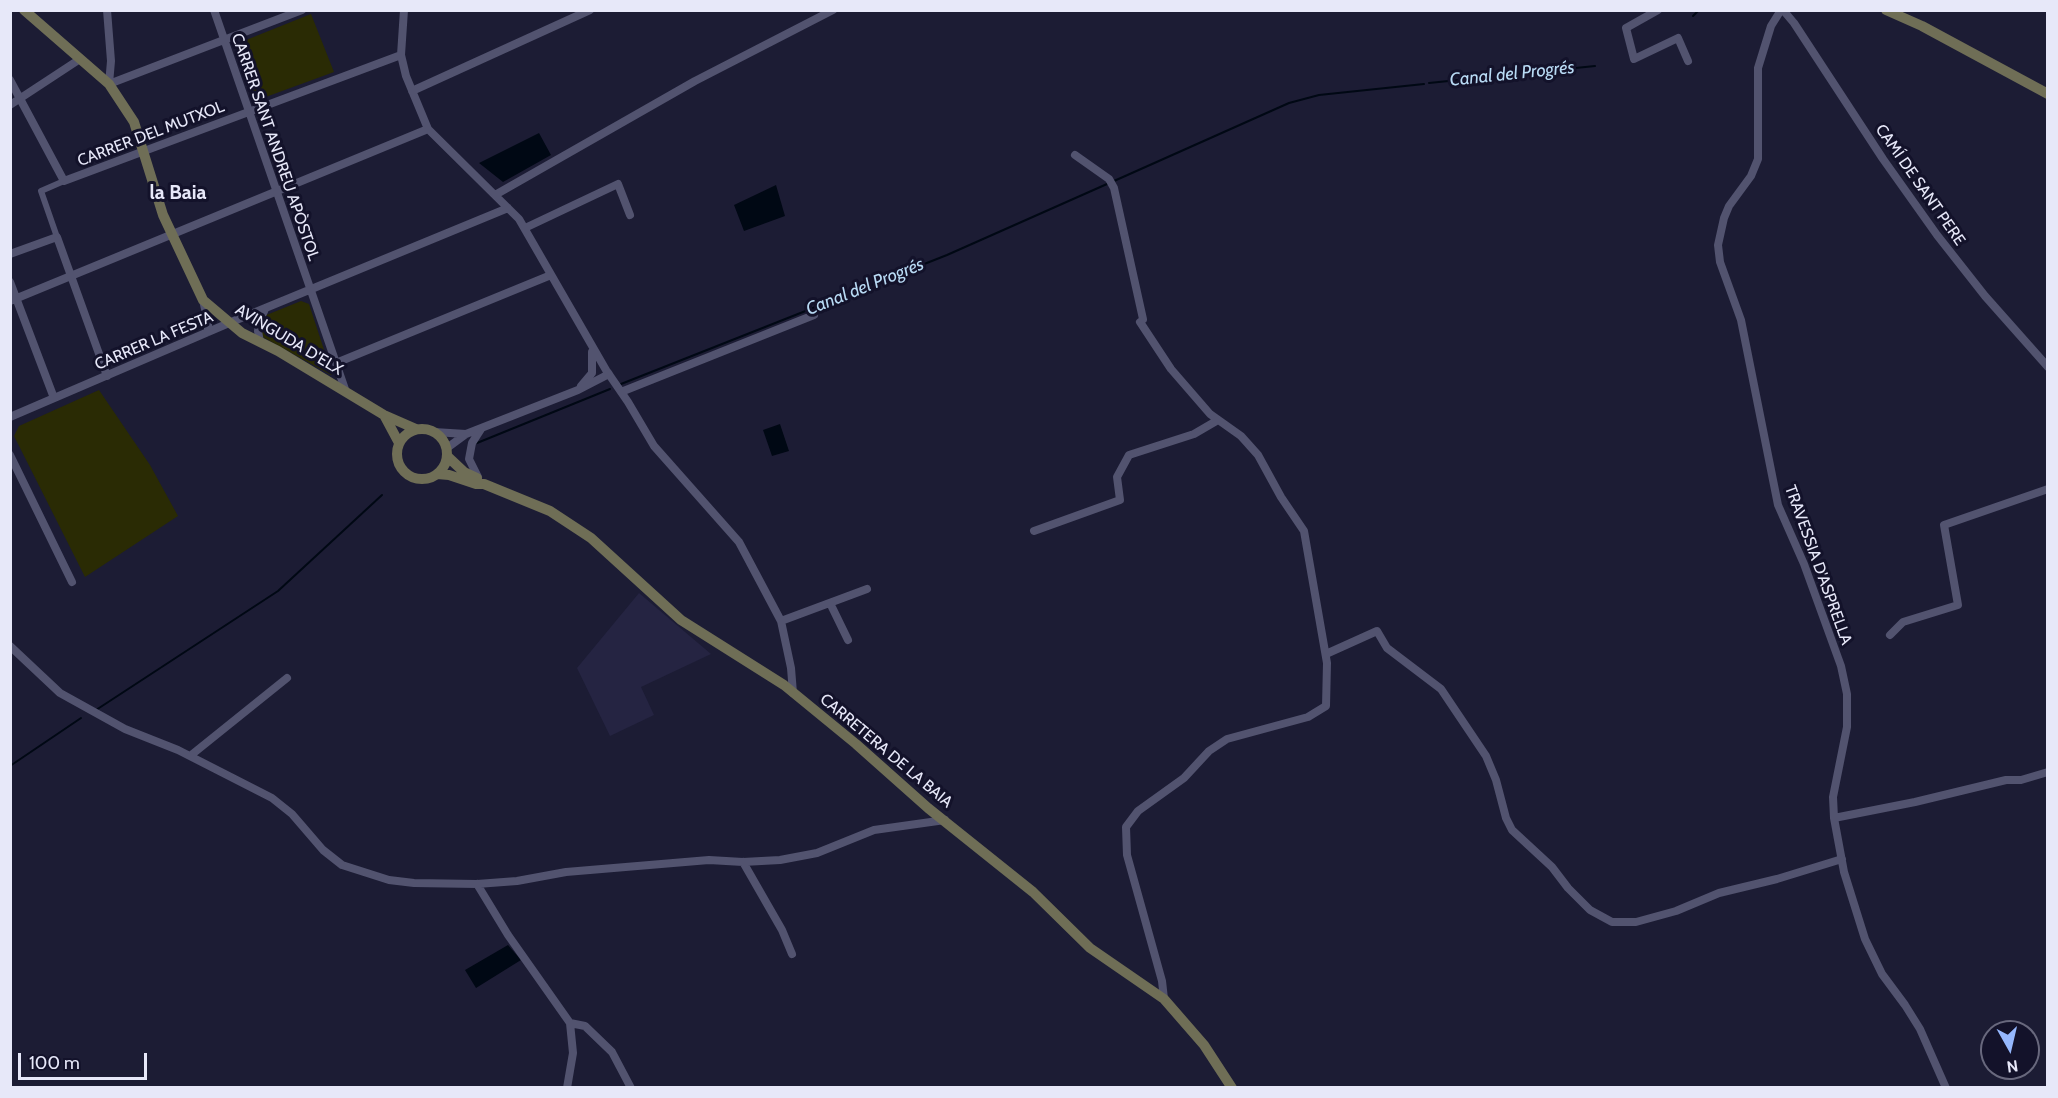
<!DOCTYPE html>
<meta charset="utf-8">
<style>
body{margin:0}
#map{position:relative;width:2058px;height:1098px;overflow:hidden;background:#1c1c34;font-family:Cabin,sans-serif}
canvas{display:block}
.frame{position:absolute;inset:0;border:12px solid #e7e8f9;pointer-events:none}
.north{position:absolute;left:1980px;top:1020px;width:60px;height:60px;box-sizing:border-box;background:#13122a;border:2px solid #68687d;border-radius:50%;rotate:172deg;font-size:16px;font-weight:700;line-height:24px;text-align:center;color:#e7e8f9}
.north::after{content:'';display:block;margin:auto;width:21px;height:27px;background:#95b7fd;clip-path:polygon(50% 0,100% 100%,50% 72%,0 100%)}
.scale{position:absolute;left:18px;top:1053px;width:129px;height:27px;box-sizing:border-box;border:3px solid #e7e8f9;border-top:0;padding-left:8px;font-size:18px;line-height:21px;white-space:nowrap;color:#e7e8f9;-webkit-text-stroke:4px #13122a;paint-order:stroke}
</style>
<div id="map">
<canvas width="2058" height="1098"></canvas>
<div class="frame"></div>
<div class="north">N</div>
<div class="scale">100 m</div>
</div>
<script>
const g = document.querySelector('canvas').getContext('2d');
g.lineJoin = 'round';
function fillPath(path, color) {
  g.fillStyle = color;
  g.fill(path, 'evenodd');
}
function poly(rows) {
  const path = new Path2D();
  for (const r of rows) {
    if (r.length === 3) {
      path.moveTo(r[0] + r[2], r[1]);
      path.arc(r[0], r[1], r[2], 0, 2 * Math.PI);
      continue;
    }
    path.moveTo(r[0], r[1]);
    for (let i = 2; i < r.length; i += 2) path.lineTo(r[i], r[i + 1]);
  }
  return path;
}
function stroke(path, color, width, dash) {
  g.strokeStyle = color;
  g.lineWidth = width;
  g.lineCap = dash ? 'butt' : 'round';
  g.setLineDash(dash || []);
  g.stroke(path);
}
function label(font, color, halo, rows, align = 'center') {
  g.font = font + ' Cabin,sans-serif';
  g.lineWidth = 6;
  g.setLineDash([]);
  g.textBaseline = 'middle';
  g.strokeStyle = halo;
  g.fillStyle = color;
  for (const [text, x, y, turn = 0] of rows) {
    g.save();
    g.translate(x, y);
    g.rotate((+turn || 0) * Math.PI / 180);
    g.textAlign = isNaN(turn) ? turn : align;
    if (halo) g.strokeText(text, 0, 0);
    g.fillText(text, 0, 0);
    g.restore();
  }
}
const built = poly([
 [639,593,711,654,641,687,654,715,610,736,577,668]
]);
const green = poly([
 [311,14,334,72,263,98,253,94,237,52,241,42],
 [301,301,309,304,332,374,331,375,261,336,264,316],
 [99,390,150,465,178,516,85,577,14,436,19,426]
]);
const water = poly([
 [539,133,551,155,503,182,479,163],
 [776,185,785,216,744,231,734,205],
 [780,424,789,451,772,456,763,430],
 [508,945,521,960,476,988,465,970]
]);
const stream = poly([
 [1693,16,1699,10],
 [1429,83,1595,66],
 [1114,181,1289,103,1319,95,1424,84],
 [621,384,947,255,1107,184],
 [477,443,610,389],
 [96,710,278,591,382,495],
 [10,766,81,718]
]);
const pedestrian = poly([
 [57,237,41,191,64,181]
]);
const minor = poly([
 [107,10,111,61,109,84,302,10],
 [214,10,346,392],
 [404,10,401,55,406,76,428,129,519,219,606,370,628,402,654,446,739,542,781,621,791,668,793,693],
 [1658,10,1626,28,1634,59,1678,38,1688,61],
 [1781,10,1771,26,1758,68,1758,159,1751,176,1729,206,1724,218,1718,245,1720,262,1741,320,1778,505,1804,564,1841,666,1847,694,1847,727,1833,797,1834,818,1844,872,1865,939,1882,974,1905,1005,1920,1029,1946,1088],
 [1783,10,1794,23,1883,159,1937,235,1985,296,2048,367],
 [10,80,64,181,401,55],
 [412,91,590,10],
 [10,105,80,59],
 [1075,155,1109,179,1114,188,1143,319],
 [495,195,695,81,833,10],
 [525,228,618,184,630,215],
 [10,254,57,237,107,376],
 [10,282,54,398],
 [203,300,208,322,208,332],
 [10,301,428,129],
 [1140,322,1171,369,1210,414,1241,436,1258,455,1281,497,1304,531,1327,663,1326,706,1308,717,1227,739,1209,751,1184,778,1138,811,1126,827,1127,855,1162,981,1164,999],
 [260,342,258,331,260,320,265,309],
 [336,363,551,275],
 [581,386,592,373,592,352],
 [621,392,814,315],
 [10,417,229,323,508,208],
 [434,432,466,434],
 [447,448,466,434,578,390,609,374],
 [10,455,72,582],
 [478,477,469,459,472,443,481,429],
 [1034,531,1120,500,1117,477,1129,455,1194,434,1218,420],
 [830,603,848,640],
 [781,621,867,589],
 [1890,635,1903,622,1958,605,1944,525,2048,489],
 [10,646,60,693,125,729,178,750,272,798,292,814,323,850,342,865,389,880,414,883,477,884,517,881,566,872,709,860,743,862,780,860,817,853,874,830,945,820],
 [1326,654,1377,631,1387,648,1441,689,1486,756,1496,780,1506,818,1512,830,1552,867,1568,888,1590,910,1612,922,1636,922,1676,911,1719,893,1777,879,1842,859],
 [190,756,287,678],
 [1834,818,1915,802,2006,780,2021,780,2048,772],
 [743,862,782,930,792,954],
 [477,884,508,935,570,1023,573,1053,567,1088],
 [570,1023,585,1026,612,1052,631,1088]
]);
const secondary = poly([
 [24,10,109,84,134,122,163,215,203,300,242,333,278,351,384,415,416,429],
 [1886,10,1922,26,2048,94],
 [384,415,399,443],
 [422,454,25],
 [447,456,464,472,477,478],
 [437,474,449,475,476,484,484,484,550,511,591,538,681,620,784,685,856,744,928,808,1033,892,1090,948,1164,999,1204,1045,1232,1088]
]);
const streetNames = [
 ["CARRER DEL MUTXOL",151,134,-21],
 ["CARRER SANT ANDREU APÒSTOL",275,147,71],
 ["CAMÍ DE SANT PERE",1920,185,55],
 ["AVINGUDA D'ELX",289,340,31],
 ["CARRER LA FESTA",154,341,-23],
 ["TRAVESSIA D'ASPRELLA",1818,565,70],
 ["CARRETERA DE LA BAIA",886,751,40]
];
const waterNames = [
 ["Canal del Progrés",1512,74,-6],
 ["Canal del Progrés",865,287,-22]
];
const quarterNames = [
 ["la Baia",178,193]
];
fillPath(built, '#252442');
fillPath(green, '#2a2b04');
fillPath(water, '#000814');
stroke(stream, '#000814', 2);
stroke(pedestrian, '#52536f', 6);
stroke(minor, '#52536f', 8);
stroke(secondary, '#6f6e56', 10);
label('16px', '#e7e8f9', '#13122a', streetNames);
label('italic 18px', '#b8daf4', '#13122a', waterNames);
label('bold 20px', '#e7e8f9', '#13122a', quarterNames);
</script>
